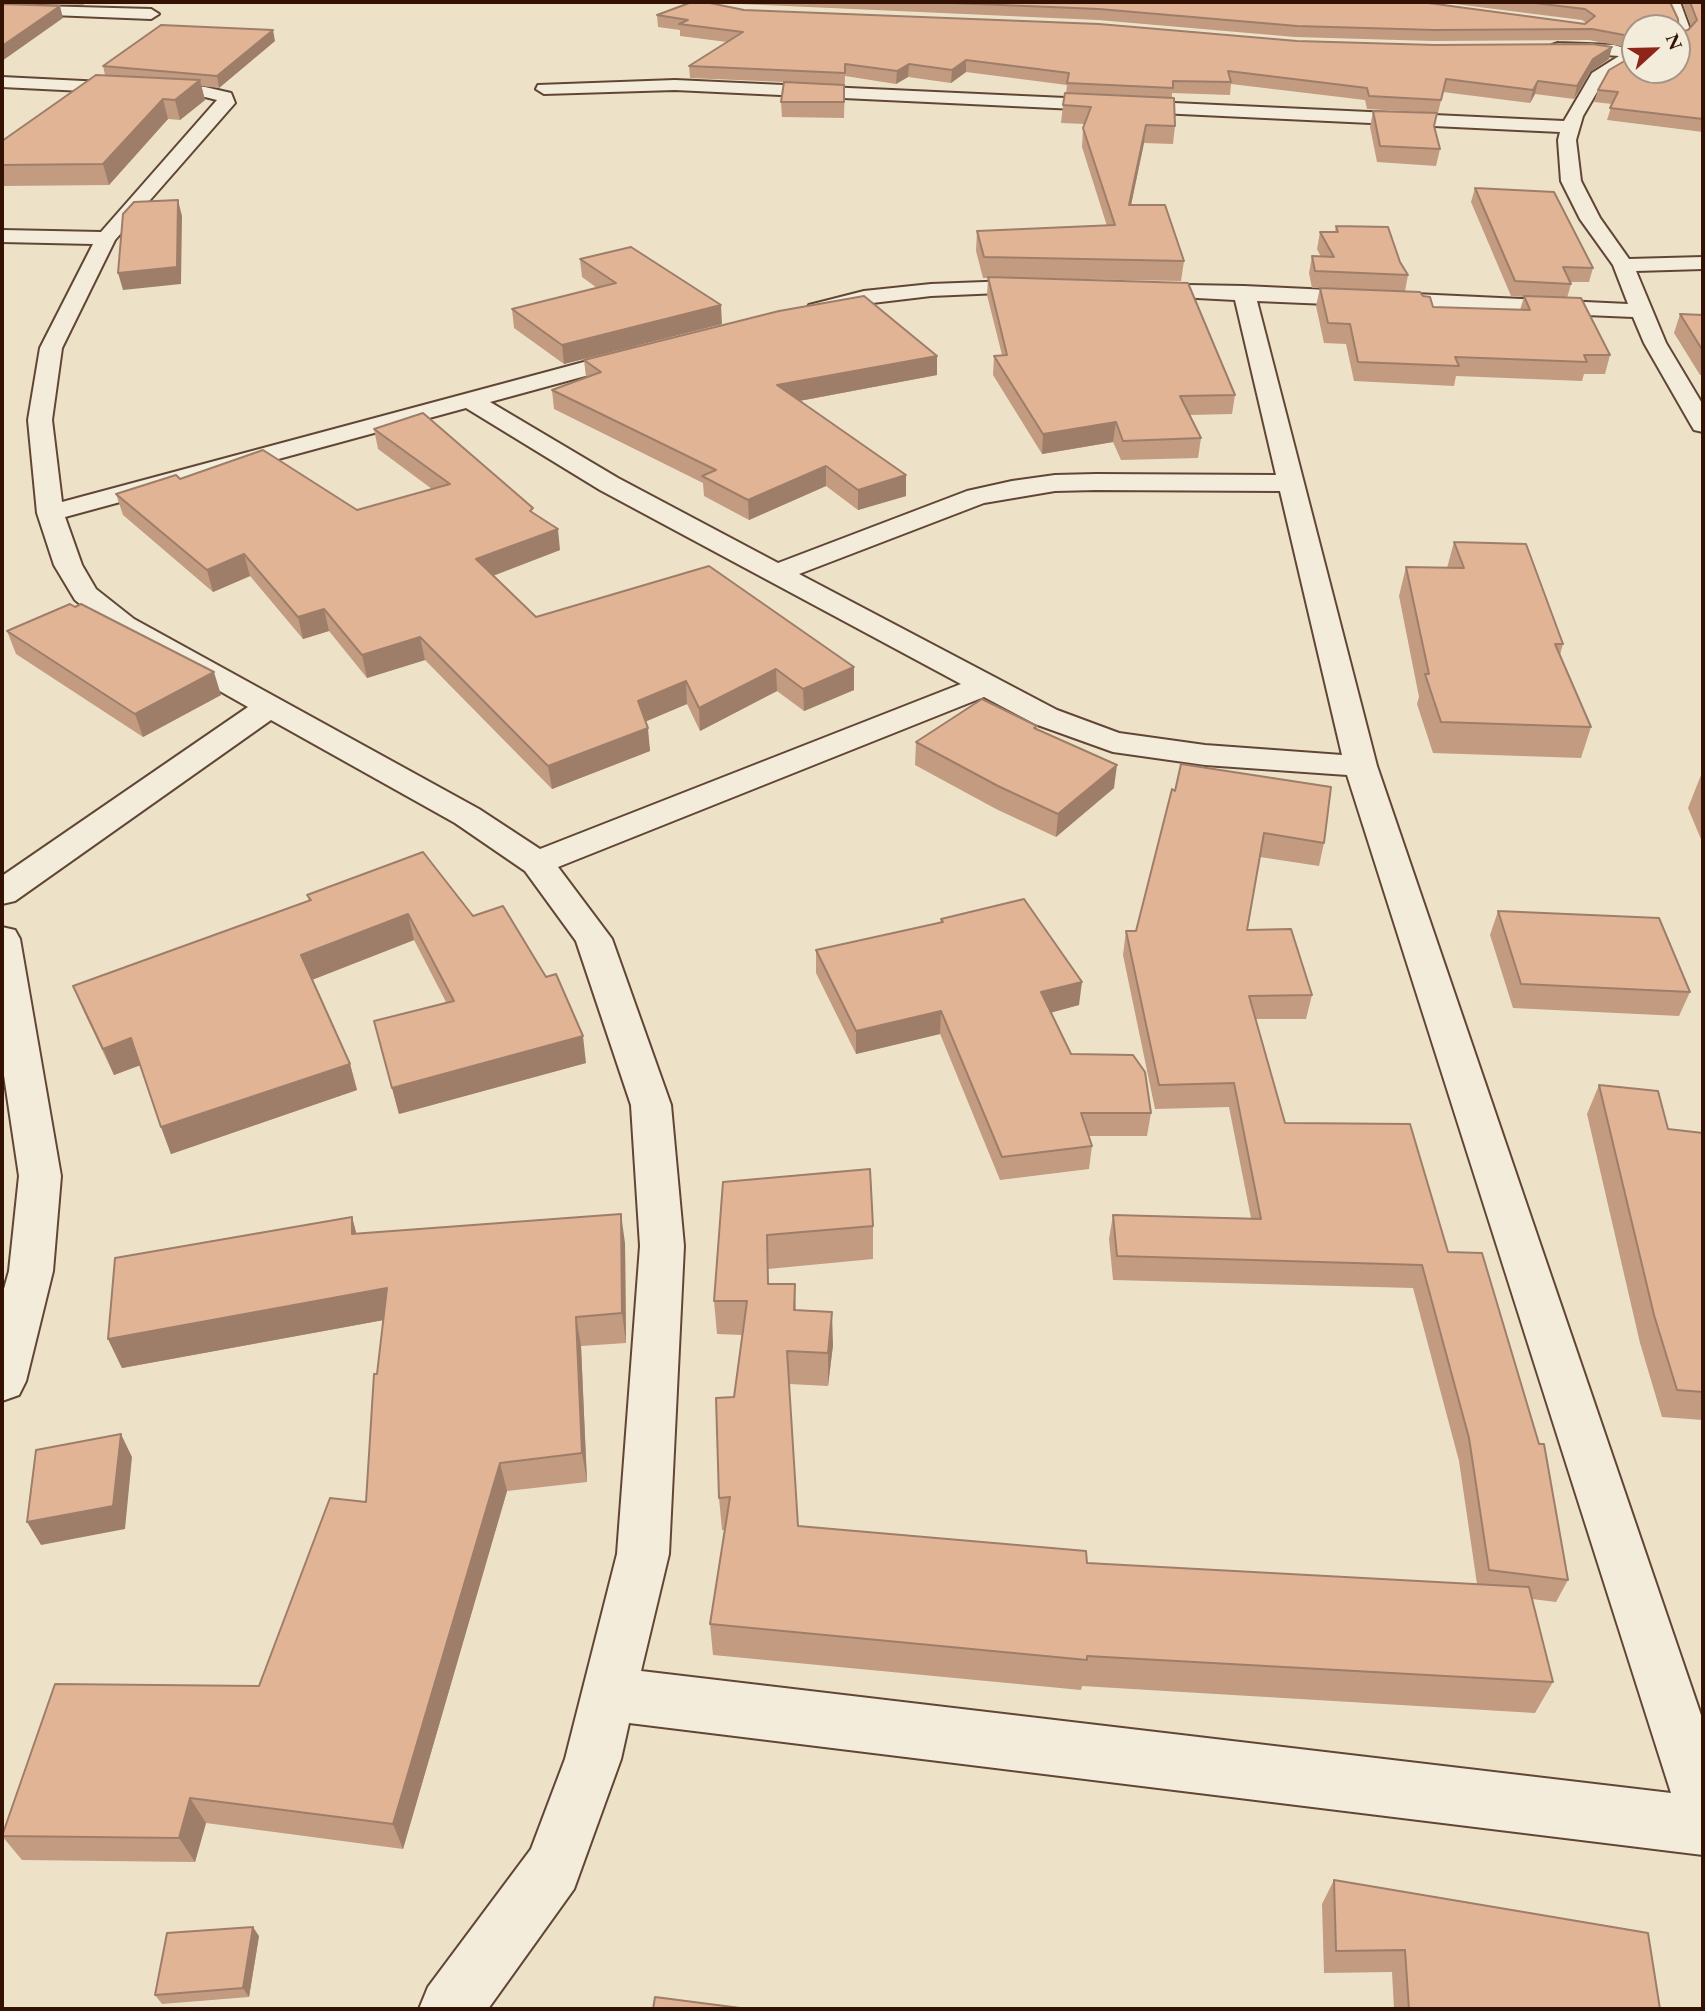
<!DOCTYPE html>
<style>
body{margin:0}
#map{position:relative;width:1705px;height:2011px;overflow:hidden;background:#ede2c8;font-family:"EB Garamond",serif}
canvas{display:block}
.frame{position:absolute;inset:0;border:4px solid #331204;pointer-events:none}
.north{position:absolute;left:1621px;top:14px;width:70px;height:70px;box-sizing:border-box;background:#f3ecdb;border:2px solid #a69585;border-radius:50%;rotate:68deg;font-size:19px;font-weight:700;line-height:28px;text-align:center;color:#331204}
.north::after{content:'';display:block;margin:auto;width:24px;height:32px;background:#8f2418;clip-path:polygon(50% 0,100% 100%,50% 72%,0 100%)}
</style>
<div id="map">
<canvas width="1705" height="2011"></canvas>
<div class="frame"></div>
<div class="north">N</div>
</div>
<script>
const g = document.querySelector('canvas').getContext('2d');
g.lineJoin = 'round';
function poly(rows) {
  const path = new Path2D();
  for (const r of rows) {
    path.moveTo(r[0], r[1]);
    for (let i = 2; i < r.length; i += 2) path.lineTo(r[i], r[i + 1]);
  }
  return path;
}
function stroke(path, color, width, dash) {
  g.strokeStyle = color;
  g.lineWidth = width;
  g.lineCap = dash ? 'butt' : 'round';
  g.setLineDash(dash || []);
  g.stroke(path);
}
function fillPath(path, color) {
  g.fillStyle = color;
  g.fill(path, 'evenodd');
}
const minor = poly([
 [1666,2,1680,2,1691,32,1683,39,1677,41,1677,28,1674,28,1666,2],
 [2,5,151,9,159,14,151,19,2,13,2,5],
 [1558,43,1614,45,1635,51,1635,62,1604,80,1583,116,1576,140,1581,181,1600,218,1629,259,1703,257,1703,269,1636,271,1666,343,1703,405,1703,432,1694,430,1691,425,1644,343,1633,317,1257,301,1377,766,1703,1721,1703,1855,629,1723,621,1759,574,1889,488,2009,419,2009,428,1987,531,1849,565,1759,617,1554,640,1246,631,1105,576,941,525,871,455,823,271,720,15,901,2,904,2,876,248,707,114,631,75,600,54,565,37,513,28,420,40,348,93,244,2,242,2,230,101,232,217,100,205,97,2,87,2,77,205,87,231,93,235,103,115,240,62,348,52,420,62,502,636,348,644,350,648,355,644,360,490,402,618,478,778,563,967,491,1012,481,1055,475,1096,474,1276,475,1235,300,1140,295,1132,294,1129,289,1132,284,1244,286,1628,304,1613,265,1580,219,1561,181,1558,140,1560,132,675,90,544,94,536,89,538,85,675,80,1564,121,1592,73,1619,56,1552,51,1550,48,1552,45,1558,43],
 [466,408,600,490,961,684,540,849,479,809,134,619,96,589,82,565,65,517,466,408],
 [1096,490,1280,491,1342,755,1205,745,1119,733,1057,710,799,574,984,503,1055,491,1096,490],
 [984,697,1035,724,1113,752,1205,765,1347,775,1671,1793,641,1671,669,1554,684,1246,671,1105,612,939,558,867,984,697],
 [1038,280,1046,281,1049,286,1046,291,931,296,864,304,817,317,809,315,806,310,809,305,864,291,931,284,1038,280],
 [2,927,15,930,20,939,61,1176,53,1271,26,1381,19,1395,2,1401,2,1296,9,1271,19,1176,2,1062,2,927]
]);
const wall = poly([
 [2,2,87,2,83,5,2,3],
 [719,2,1421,2,1585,24,1586,23,1582,20,1439,2,1670,2,1679,32,1688,30,1691,26,1682,2,1703,2,1703,132,1607,120,1612,104,1594,102,1598,90,1677,70,1635,28,1635,49,1589,40,1433,41,1295,37,1098,20,719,3],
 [744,10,1297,41,1609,59,1590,72,1574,99,1535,94,1530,103,1443,92,1438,113,1367,109,1365,100,1231,84,1230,95,1172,93,1172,98,1175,126,1173,144,1144,143,1131,205,1184,261,1181,281,1070,279,1235,395,1232,414,1189,415,1201,438,1198,458,1121,460,1113,442,1042,454,993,375,994,356,1002,355,987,295,988,278,983,278,976,251,977,231,1107,226,1082,147,1083,128,1085,124,1061,123,1063,105,1066,93,1067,85,966,72,951,83,908,77,896,84,845,76,844,118,782,117,781,102,784,82,690,78,689,66,727,42,680,36,680,30,658,27,657,15],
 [275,41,219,88,201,86,205,100,180,120,168,119,109,185,2,186,2,141,105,75,103,66],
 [1373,111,1437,113,1434,127,1440,149,1436,166,1377,162,1370,127],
 [1475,188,1593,268,1589,282,1570,282,1571,284,1567,298,1610,355,1605,374,1584,374,1582,381,1456,376,1454,386,1354,381,1346,344,1324,343,1316,306,1320,288,1312,288,1309,273,1312,256,1321,257,1317,249,1320,232,1335,232,1336,226,1400,262,1408,275,1405,291,1423,296,1433,307,1520,310,1524,297,1511,296,1471,202],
 [580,259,722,324,564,364,514,328,512,309,597,288,582,277],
 [1680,314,1703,315,1703,375,1700,375,1674,333],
 [584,360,937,375,799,401,906,475,906,496,858,510,826,486,749,520,704,496,703,483,554,409,552,390,586,377],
 [374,429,533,513,560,550,493,576,536,617,709,566,854,690,804,711,777,691,700,731,687,704,646,721,650,751,552,789,425,660,367,678,329,631,303,639,250,576,213,592,123,515,116,494,180,479,357,510,432,489,378,449],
 [1454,542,1563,644,1560,655,1591,727,1581,758,1433,753,1417,704,1419,697,1399,596,1406,567,1447,568],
 [7,631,221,695,143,737,16,654],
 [916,742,1114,788,1056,837,996,809,915,765],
 [1701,775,1703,775,1703,844,1688,808],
 [1172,789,1324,843,1319,866,1260,857,1247,930,1312,995,1306,1019,1256,1019,1285,1123,1448,1252,1568,1580,1556,1602,1532,1599,1553,1682,1535,1713,1082,1686,1081,1690,713,1655,710,1624,725,1530,722,1530,719,1498,743,1335,717,1334,714,1301,723,1182,873,1226,873,1259,768,1269,769,1284,795,1284,796,1310,833,1345,828,1386,789,1384,798,1526,1087,1563,1477,1584,1459,1461,1413,1288,1113,1280,1109,1239,1113,1215,1251,1218,1229,1107,1155,1109,1123,955,1126,931,1136,931],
 [423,852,586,1063,399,1114,374,1021,446,1002,414,940,312,980,350,1064,357,1090,171,1154,161,1127,140,1065,114,1075,84,1012,73,986,309,901,307,895],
 [1498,911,1690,992,1679,1016,1513,1008,1490,935],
 [941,919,1079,1005,1051,1012,1071,1054,1151,1113,1147,1136,1089,1136,1092,1146,1089,1169,1000,1180,940,1034,856,1054,816,973,816,950,940,923],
 [1599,1085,1668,1129,1703,1133,1703,1420,1662,1417,1640,1343,1587,1114],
 [352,1217,356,1233,625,1243,626,1343,581,1346,587,1482,507,1491,403,1849,206,1823,195,1862,22,1860,2,1836,259,1686,366,1502,377,1374,383,1320,122,1368,108,1339],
 [1334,1880,1660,2009,1394,2009,1392,1972,1324,1973,1322,1904],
 [259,1936,249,1997,162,2004,155,1995]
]);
const shadedWall = poly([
 [60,6,63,18,2,61,2,46],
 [273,30,275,41,219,88,217,76],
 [1612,47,1609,59,1590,72,1574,99,1577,86,1593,59],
 [966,60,966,72,951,83,952,70],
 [909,64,908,77,896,84,897,71],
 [200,80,205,100,180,120,175,100],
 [1538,81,1535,94,1530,103,1533,90],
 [163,99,168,119,109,185,103,164],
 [1146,125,1144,143,1127,224,1129,205],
 [178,200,182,216,181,284,123,290,118,273],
 [721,305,722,324,564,364,562,345],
 [937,356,937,375,778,405,777,385],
 [1116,422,1113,442,1042,454,1043,434],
 [826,466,826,486,749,520,748,500],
 [906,475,906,496,858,510,858,490],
 [558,529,560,550,479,581,476,559],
 [244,554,250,576,213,592,207,570],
 [324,609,329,631,303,639,298,617],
 [420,637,425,660,367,678,362,655],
 [854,667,854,690,804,711,803,689],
 [776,669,777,691,700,731,699,708],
 [214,672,221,695,143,737,135,714],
 [686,681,687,704,640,724,638,701],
 [648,728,650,751,552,789,548,766],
 [1117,765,1114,788,1056,837,1058,814],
 [408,914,414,940,309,981,301,955],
 [1082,982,1079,1005,1039,1016,1041,992],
 [941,1011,940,1034,856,1054,856,1031],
 [583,1036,586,1063,399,1114,392,1088],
 [131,1038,141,1065,114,1075,103,1049],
 [350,1064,357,1090,171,1154,161,1127],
 [621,1214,625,1243,626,1343,622,1313],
 [352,1217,360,1247,352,1234],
 [387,1288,395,1318,122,1368,108,1339],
 [832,1312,833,1345,828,1386,828,1353],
 [576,1317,581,1346,587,1482,582,1453],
 [121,1434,132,1457,125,1529,41,1545,27,1522],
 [500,1463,507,1491,403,1849,393,1824],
 [190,1798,206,1823,195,1862,179,1838],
 [253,1927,259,1936,249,1997,243,1988]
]);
const building = poly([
 [692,2,705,2,744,10,1099,24,1297,41,1435,45,1592,44,1612,47,1593,59,1577,86,1538,81,1533,90,1446,79,1441,100,1369,96,1367,88,1228,71,1231,82,1173,81,1173,88,1067,83,1069,73,966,60,952,70,909,64,897,71,845,64,845,73,689,66,743,32,679,24,688,20,657,15,692,2],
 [928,2,1421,2,1585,24,1595,16,1585,9,1526,2,1670,2,1678,19,1679,32,1688,30,1697,20,1690,2,1703,2,1703,119,1610,108,1618,92,1598,90,1609,70,1635,55,1635,70,1677,70,1677,28,1635,28,1635,37,1592,29,1435,30,1297,26,1099,9,928,2],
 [2,4,60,6,2,46,2,4],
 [161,25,273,30,217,76,103,66,161,25],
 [96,75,200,80,175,100,163,99,103,164,2,165,2,141,96,75],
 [784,82,844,85,844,102,781,102,784,82],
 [1065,93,1174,98,1175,126,1146,125,1129,205,1165,205,1184,261,984,257,977,231,1115,225,1083,128,1091,107,1063,105,1065,93],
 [1373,111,1437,113,1434,126,1440,149,1380,146,1373,111],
 [1475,188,1554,192,1593,268,1563,267,1571,284,1515,281,1475,188],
 [178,200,177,267,118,273,123,214,134,202,178,200],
 [1336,226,1388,227,1400,262,1408,275,1315,271,1312,256,1334,257,1320,232,1338,232,1336,226],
 [631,247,721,305,562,345,512,309,616,283,580,259,631,247],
 [988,277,1188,283,1235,395,1180,396,1201,438,1123,441,1116,422,1043,434,994,356,1007,355,988,277],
 [1320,288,1420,292,1423,296,1430,297,1433,307,1530,310,1524,296,1581,298,1610,355,1584,355,1587,362,1455,357,1459,366,1358,362,1350,324,1328,323,1320,288],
 [864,296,937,356,777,385,906,475,858,490,826,466,748,500,702,476,716,470,552,390,601,372,584,360,779,311,864,296],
 [1680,314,1703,315,1703,351,1680,314],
 [423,413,533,508,530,511,558,529,476,559,536,617,709,566,854,667,803,689,776,669,699,708,686,681,638,701,648,728,548,766,420,637,362,655,324,609,298,617,244,554,207,570,116,494,176,475,180,479,263,450,357,510,450,484,374,429,423,413],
 [1454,542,1526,544,1563,644,1555,644,1591,727,1441,722,1425,674,1429,674,1406,567,1464,568,1454,542],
 [70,604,75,607,81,604,214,672,135,714,7,631,70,604],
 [982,699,1037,726,1034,728,1117,765,1058,814,998,786,916,742,982,699],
 [1181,764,1331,787,1324,843,1264,833,1247,930,1291,929,1312,995,1249,996,1285,1123,1410,1124,1448,1252,1482,1253,1539,1444,1544,1444,1568,1580,1489,1570,1469,1438,1422,1265,1117,1256,1113,1215,1261,1219,1234,1083,1159,1085,1126,931,1136,931,1172,789,1175,791,1181,764],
 [423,852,473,916,503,906,546,977,556,974,583,1036,392,1088,374,1021,454,1001,408,914,301,955,350,1064,161,1127,131,1038,103,1049,73,986,311,900,307,895,423,852],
 [1024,899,1082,982,1041,992,1071,1054,1133,1055,1145,1072,1151,1113,1081,1113,1092,1146,1002,1157,941,1011,856,1031,816,950,943,922,941,919,1024,899],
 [1498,911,1659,918,1690,992,1521,984,1498,911],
 [1599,1085,1658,1091,1668,1129,1703,1133,1703,1392,1677,1390,1654,1315,1599,1085],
 [870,1169,873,1226,767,1235,768,1284,795,1284,794,1310,832,1312,828,1353,787,1351,798,1526,1086,1551,1087,1563,1529,1587,1553,1682,1087,1656,1087,1660,710,1624,730,1497,719,1498,716,1398,734,1397,747,1301,714,1301,723,1182,870,1169],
 [621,1214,622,1313,576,1317,582,1453,500,1463,393,1824,190,1798,179,1838,2,1836,55,1684,259,1686,330,1498,366,1502,374,1374,377,1374,387,1288,108,1339,115,1258,352,1217,352,1234,621,1214],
 [121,1434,113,1506,27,1522,36,1450,121,1434],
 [1334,1880,1648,1933,1660,2009,1409,2009,1405,1950,1336,1951,1334,1880],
 [253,1927,243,1988,155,1995,167,1933,253,1927],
 [655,1997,748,2009,653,2009,655,1997]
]);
stroke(minor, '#624635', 4);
fillPath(minor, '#f3ecdb');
fillPath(wall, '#c29b81');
fillPath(shadedWall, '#9e7e69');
fillPath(building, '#e2b496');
stroke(building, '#9e7e69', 2);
</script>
